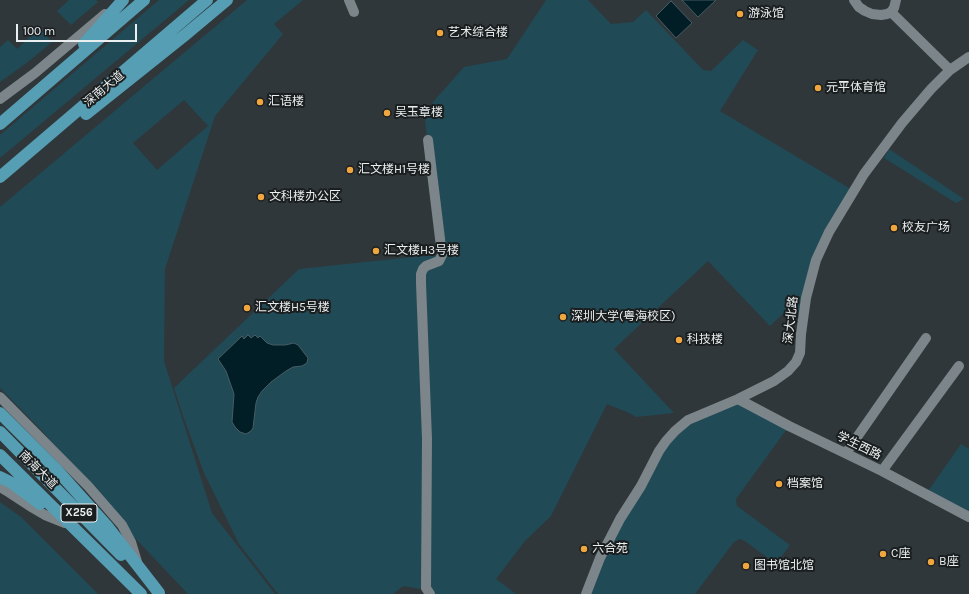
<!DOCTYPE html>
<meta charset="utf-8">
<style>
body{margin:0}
#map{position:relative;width:969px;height:594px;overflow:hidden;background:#2f373a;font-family:Karla,sans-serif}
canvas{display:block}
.scale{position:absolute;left:16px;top:24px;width:121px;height:18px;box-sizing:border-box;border:2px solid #eaeff1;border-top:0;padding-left:5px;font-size:12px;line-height:14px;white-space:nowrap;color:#eaeff1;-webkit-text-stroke:3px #1a1e1f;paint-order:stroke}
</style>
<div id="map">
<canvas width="969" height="594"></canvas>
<div class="scale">100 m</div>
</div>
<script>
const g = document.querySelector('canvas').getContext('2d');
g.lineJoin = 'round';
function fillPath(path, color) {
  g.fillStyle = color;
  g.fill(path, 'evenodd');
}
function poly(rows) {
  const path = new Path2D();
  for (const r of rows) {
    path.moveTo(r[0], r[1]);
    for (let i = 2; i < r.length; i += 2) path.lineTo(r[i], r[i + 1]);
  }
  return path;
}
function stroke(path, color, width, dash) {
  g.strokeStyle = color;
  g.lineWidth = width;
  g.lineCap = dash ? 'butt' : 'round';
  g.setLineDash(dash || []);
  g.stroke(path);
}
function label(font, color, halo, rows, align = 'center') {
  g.font = font + ' Karla,"Noto Sans SC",sans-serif';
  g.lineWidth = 4;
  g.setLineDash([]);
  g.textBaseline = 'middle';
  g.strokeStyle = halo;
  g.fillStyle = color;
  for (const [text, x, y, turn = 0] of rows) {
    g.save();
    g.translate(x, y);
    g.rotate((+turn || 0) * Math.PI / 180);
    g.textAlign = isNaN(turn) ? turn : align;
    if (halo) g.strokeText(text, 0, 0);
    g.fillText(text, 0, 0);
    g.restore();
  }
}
const green = poly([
 [69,0,96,0,98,2,71,25,57,11],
 [159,0,189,0,0,158,0,135],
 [247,0,303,0,274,24,283,34,215,116,165,269,164,361,212,513,275,594,188,594,116,518,103,500,41,430,0,388,0,207],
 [184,100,208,126,157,170,133,143],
 [546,0,588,0,611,24,633,22,646,10,703,70,711,71,743,40,758,50,720,111,854,191,829,232,803,318,791,306,770,326,708,261,614,349,674,413,636,417,627,412,607,404,551,516,525,541,496,579,516,594,430,594,427,590,403,586,393,594,278,594,239,544,204,473,183,416,174,388,299,269,412,257,442,255,425,121,433,102,464,67,507,59],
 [39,28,52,42,28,62,0,82,0,47,8,40,17,49],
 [889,149,964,199,956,203,884,158],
 [738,399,789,426,736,499,737,506,790,545,776,564,745,541,740,539,734,542,695,594,586,594,600,558,675,431],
 [961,444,969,449,969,513,928,491],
 [0,502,21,517,98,594,0,594]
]);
const water = poly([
 [682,0,716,0,698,17,682,0],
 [671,1,692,23,676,38,656,16,671,1],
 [248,335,251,338,255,335,258,338,260,336,267,343,273,345,285,345,294,343,298,345,308,358,307,363,302,366,293,367,286,371,271,382,262,391,258,397,256,403,253,428,251,431,246,434,240,432,235,427,232,422,234,394,226,371,218,359,242,336,244,339,248,335]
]);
const minor = poly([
 [349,0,354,12],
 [854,0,859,7,865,11,872,14,881,15,887,14,891,12,894,8,896,0],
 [891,12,950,70],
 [0,99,35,73,105,14],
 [428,140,442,255,439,261,426,266,423,269,421,274,421,283,427,439,426,588,430,594],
 [0,397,88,486,122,525,131,542,137,562],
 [738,399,789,426,882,471,969,517],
 [846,453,926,338],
 [882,471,959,366],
 [0,487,10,493,33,508,45,515,65,523],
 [586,594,600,558,620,519,641,486,659,451,666,441,675,431,688,420,738,399,774,381,788,371,796,362,800,353,801,334,806,298,816,260,829,232,864,174,902,123,931,89,950,70,969,57]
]);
const major = poly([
 [84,44,123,0],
 [86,114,185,35,227,0],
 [0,124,144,0],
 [0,177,207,0],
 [0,413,57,470,107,526,159,593],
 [0,432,121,555],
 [0,455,141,594],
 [0,477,12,483,40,504]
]);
const markers = [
 [740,14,4,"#f0a63f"],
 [440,33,4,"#f0a63f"],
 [818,88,4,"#f0a63f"],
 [260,102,4,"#f0a63f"],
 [387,113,4,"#f0a63f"],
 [350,170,4,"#f0a63f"],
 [261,197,4,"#f0a63f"],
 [894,228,4,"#f0a63f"],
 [376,251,4,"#f0a63f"],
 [247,308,4,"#f0a63f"],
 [563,317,4,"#f0a63f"],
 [679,340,4,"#f0a63f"],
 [779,484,4,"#f0a63f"],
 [584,549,4,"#f0a63f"],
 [883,554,4,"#f0a63f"],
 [931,562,4,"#f0a63f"],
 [746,566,4,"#f0a63f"]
];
const shields = [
 [79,513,36]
];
const shieldNames = [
 ["X256",79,513]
];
const poiNames = [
 ["游泳馆",748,14],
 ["艺术综合楼",448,33],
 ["元平体育馆",826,88],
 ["汇语楼",268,102],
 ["吴玉章楼",395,113],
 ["汇文楼H1号楼",358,170],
 ["文科楼办公区",269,197],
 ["校友广场",902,228],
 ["汇文楼H3号楼",384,251],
 ["汇文楼H5号楼",255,308],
 ["深圳大学(粤海校区)",571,317],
 ["科技楼",687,340],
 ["档案馆",787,484],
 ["六合苑",592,549],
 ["C座",891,554],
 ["B座",939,562],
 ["图书馆北馆",754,566]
];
const streetNames = [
 ["深南大道",104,89,-40],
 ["深大北路",791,320,-83],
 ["学生西路",859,446,26],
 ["南海大道",38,470,45]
];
fillPath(green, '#214a57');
fillPath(water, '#011d25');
stroke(water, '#475c62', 1);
stroke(minor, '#7c8589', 10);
stroke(major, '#569eb4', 12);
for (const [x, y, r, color] of markers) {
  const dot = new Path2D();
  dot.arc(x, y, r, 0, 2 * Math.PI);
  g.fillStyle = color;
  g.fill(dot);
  stroke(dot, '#1a1e1f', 1.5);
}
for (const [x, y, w] of shields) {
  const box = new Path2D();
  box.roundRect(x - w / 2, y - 9, w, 18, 3);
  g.fillStyle = '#1a1e1f';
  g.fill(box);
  stroke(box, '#eaeff1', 1);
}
label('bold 11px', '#eaeff1', null, shieldNames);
label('12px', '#eaeff1', '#1a1e1f', poiNames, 'left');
label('12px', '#eaeff1', '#1a1e1f', streetNames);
</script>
